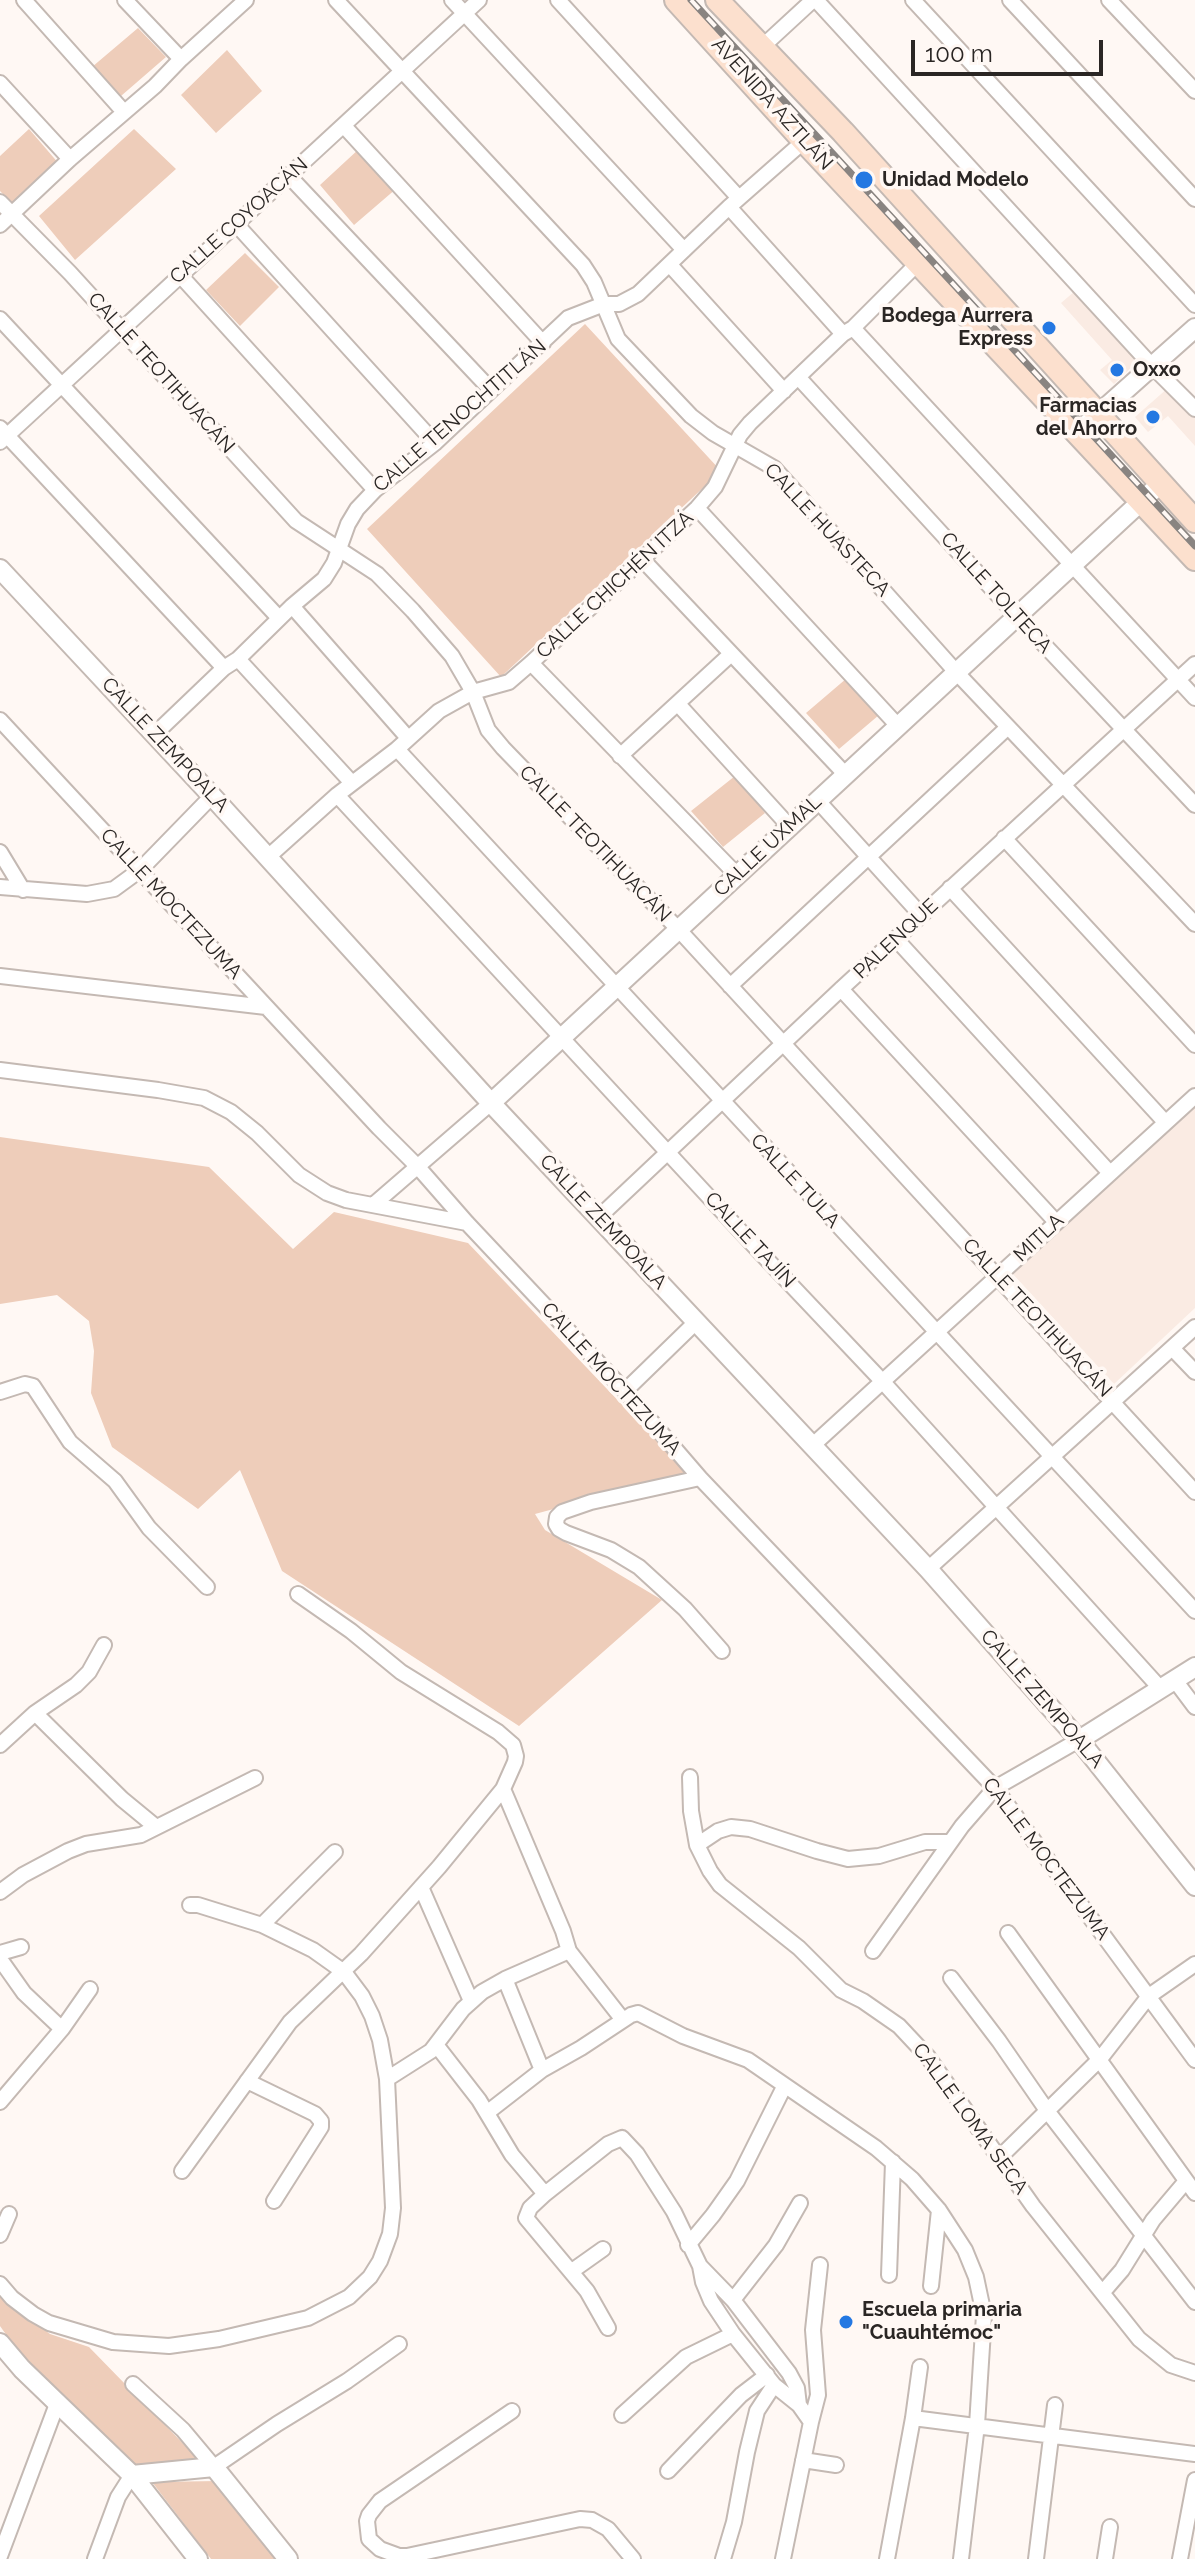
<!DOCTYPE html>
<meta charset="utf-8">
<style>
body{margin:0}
#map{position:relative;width:1195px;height:2559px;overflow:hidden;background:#fff8f4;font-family:Raleway,sans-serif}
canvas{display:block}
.scale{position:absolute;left:911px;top:40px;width:192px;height:36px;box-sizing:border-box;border:4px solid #2a2624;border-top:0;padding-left:10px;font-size:24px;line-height:28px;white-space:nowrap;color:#2a2624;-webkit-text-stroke:6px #fff8f4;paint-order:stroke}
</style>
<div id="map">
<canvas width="1195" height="2559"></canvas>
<div class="scale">100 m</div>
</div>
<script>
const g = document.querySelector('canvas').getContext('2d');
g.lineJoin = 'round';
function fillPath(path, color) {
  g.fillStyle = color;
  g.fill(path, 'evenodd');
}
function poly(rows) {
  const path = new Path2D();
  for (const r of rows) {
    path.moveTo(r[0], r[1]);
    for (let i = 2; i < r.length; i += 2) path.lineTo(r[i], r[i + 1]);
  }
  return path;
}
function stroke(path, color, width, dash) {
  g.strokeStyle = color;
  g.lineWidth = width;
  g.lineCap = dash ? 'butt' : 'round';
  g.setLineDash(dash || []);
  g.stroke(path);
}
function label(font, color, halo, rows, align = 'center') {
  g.font = font + ' Raleway,sans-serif';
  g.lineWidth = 7;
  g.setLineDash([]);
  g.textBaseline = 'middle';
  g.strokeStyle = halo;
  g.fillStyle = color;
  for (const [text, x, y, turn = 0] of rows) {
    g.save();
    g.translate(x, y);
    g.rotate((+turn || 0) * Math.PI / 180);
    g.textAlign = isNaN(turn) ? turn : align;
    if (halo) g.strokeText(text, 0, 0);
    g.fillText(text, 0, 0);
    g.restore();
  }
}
const built = poly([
 [1075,291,1140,359,1114,384,1100,370,1112,360,1061,303],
 [1169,387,1195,418,1195,446,1168,416,1148,432,1135,417],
 [1195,1105,1195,1308,1114,1384,1012,1273]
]);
const green = poly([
 [138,28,166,57,121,96,92,67],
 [227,50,262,91,216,133,181,95],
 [29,129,60,165,15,207,0,191,0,156],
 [134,129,176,169,75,260,39,216],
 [360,148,397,188,354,225,320,185],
 [245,253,279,287,240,326,206,290],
 [585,324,721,471,501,677,367,529],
 [847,678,879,715,839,749,806,713],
 [735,776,765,813,723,847,691,811],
 [0,1137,209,1167,293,1249,334,1212,468,1243,687,1473,535,1514,545,1530,662,1600,519,1726,282,1571,240,1470,198,1509,112,1447,91,1393,94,1351,89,1321,57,1295,0,1304],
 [0,2291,13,2306,50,2334,89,2347,202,2463,134,2464,17,2350,0,2326],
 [219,2481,279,2559,211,2559,152,2482]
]);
const minor = poly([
 [24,0,124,112],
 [125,0,181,59],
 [336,0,583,265,594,282,618,339,691,416,713,433,774,468,957,673,1195,924],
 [452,0,684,250],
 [558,0,739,198],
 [816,0,1152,366,1195,409],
 [913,0,1195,305],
 [1010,0,1195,199],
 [1109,0,1195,91],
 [762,47,813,0],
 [0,83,70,159],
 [344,126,543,343],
 [289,176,491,390],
 [0,202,70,273,296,521,377,574,413,611,452,656,473,692,488,730,503,748,679,930,1195,1492],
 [729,207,843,334],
 [236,224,435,443],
 [0,225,70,159,155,86,181,59,246,0],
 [670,265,784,391],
 [180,275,375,490],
 [0,319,279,618],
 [853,328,1195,698],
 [799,378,1017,616,1195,805],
 [0,428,224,668],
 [0,442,479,0],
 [697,508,898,726],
 [642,559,846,775],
 [292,606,408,738],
 [238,659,352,783],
 [531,663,736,874],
 [678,704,789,826],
 [0,720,379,1128,418,1167,467,1223,625,1391,700,1478,995,1788,1195,2060],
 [155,734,224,668,238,659,292,606,324,579,334,563,348,524,357,509,375,490,435,443,568,318,604,304,619,304,638,294,729,207,804,141],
 [397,749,1195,1611],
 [620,756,731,654],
 [337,795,757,1249,883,1382,1160,1688],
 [818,801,921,915],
 [1004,838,1195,1045],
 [0,852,23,890],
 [268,857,337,795,397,749,439,711,473,692,509,682,531,663,697,508,715,487,740,435,750,423,843,334,853,328,918,263],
 [0,887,87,894,114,889,140,870,212,796],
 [950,888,1165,1122],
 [896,939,1110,1173],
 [0,976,266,1007],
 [730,986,1008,727],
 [841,989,1056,1222],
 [0,1070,158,1090,204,1098,231,1112,257,1133,299,1175,327,1193,346,1200,467,1223],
 [373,1205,491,1103],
 [599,1217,841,989,1195,664],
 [1172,1348,1195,1372],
 [625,1391,696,1322],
 [0,1392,25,1384,33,1386,70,1442,115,1481,149,1528,207,1587],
 [813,1445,1195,1096],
 [700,1478,591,1502,562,1512,557,1517,556,1524,559,1529,566,1533,611,1550,639,1567,685,1609,722,1651],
 [928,1569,1195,1327],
 [298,1594,351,1631,401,1672,498,1732,513,1745,516,1756,515,1762,503,1789,509,1803,563,1931,569,1951,623,2020],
 [1174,1679,1195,1707],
 [35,1713,122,1799,156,1827],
 [0,1745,35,1713,76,1685,89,1672,104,1645],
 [690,1777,691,1811,697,1845,710,1871,720,1885,799,1948,841,1990,863,2001,899,2026,928,2057,1033,2206,1139,2339,1171,2365,1195,2373],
 [697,1845,718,1831,731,1827,750,1829,817,1851,848,1859,879,1856,925,1842,950,1842],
 [421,1887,471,2001],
 [0,1892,23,1875,68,1851,86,1844,141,1835,255,1778],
 [262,1925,335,1852],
 [1008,1933,1195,2193],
 [873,1951,962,1826,995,1788,1079,1740],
 [0,1953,21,1947],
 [0,1959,24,1993,62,2029],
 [951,1978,999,2041,1048,2112,1195,2302],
 [505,1979,542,2070],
 [437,2046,479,2100,512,2155,545,2194],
 [387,2079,431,2051,463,2009,482,1992,505,1979,569,1951],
 [247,2081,315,2114,321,2121,321,2127,274,2201],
 [0,2102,62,2029,90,1989],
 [488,2112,542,2070,581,2048,631,2015,638,2013,683,2036,748,2060,876,2148,912,2179,939,2210,965,2250,976,2277,984,2315,977,2425,961,2559],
 [999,2158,1100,2059,1149,1996,1195,1964],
 [182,2171,290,2022,361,1954,439,1867,503,1789],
 [0,2235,9,2214],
 [688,2245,713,2215,737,2181,784,2087],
 [700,2266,703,2282,711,2301,733,2334,774,2385,799,2405,811,2422,783,2559],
 [572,2271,603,2249],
 [889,2275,893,2162],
 [0,2284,12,2298,33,2314,49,2323,113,2342,169,2346,219,2339,308,2318,349,2297,370,2277,380,2261,390,2234,393,2208,387,2079,380,2040,372,2016,362,1996,344,1972,313,1950,262,1925,198,1905,190,1905],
 [931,2286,939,2210],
 [1103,2292,1122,2270,1153,2220,1186,2181],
 [733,2300,776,2245,800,2203],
 [608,2328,587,2291,526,2218,530,2208,545,2194,608,2144,622,2138,637,2154,674,2212,700,2266,733,2300,789,2373,797,2388,799,2405],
 [133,2384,183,2430,214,2467,277,2424,347,2381,399,2344],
 [512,2411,380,2501,369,2515,367,2521,369,2539,380,2549,399,2556,407,2556,580,2519,592,2520,608,2529,633,2559],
 [622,2415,686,2357,733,2334],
 [913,2418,1195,2454],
 [811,2422,818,2395,813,2330,820,2265],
 [803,2460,836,2465],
 [668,2471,741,2395,767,2375],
 [0,2556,57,2404],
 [95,2559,118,2497,132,2475],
 [723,2559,734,2522,747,2452,757,2411,774,2385],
 [887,2559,913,2418,920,2367],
 [1036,2559,1055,2405],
 [1105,2559,1110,2527],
 [1180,2559,1195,2480]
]);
const tertiary = poly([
 [1077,433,1195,328],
 [0,569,212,796,491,1103,928,1569,1079,1740,1195,1886],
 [491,1103,1160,484],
 [1079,1740,1195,1667],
 [0,2343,22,2369,132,2475,198,2559],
 [132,2475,214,2467,288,2559]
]);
const secondary = poly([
 [676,0,804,141,1195,559],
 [717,0,843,132,1195,521]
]);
const rail = poly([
 [691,0,1195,546]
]);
const markers = [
 [864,180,10,"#2478e2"],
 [1049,328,8,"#2478e2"],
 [1117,370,8,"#2478e2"],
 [1153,417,8,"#2478e2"],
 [846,2322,8,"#2478e2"]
];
const streetNames = [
 ["AVENIDA AZTLÁN",772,104,48],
 ["CALLE COYOACÁN",239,221,-42],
 ["CALLE TEOTIHUACÁN",161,373,48],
 ["CALLE TENOCHTITLÁN",460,416,-41],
 ["CALLE HUASTECA",827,530,47],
 ["CALLE CHICHÉN ITZÁ",615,585,-43],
 ["CALLE TOLTECA",996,593,48],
 ["CALLE ZEMPOALA",165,745,47],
 ["CALLE TEOTIHUACÁN",595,844,46],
 ["CALLE UXMAL",768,846,-43],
 ["CALLE MOCTEZUMA",171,904,47],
 ["PALENQUE",896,939,-43],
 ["CALLE TULA",795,1181,47],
 ["CALLE ZEMPOALA",603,1222,47],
 ["MITLA",1039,1238,-43],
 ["CALLE TAJÍN",750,1240,47],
 ["CALLE TEOTIHUACÁN",1037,1318,47],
 ["CALLE MOCTEZUMA",611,1379,48],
 ["CALLE ZEMPOALA",1042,1699,49],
 ["CALLE MOCTEZUMA",1046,1859,53],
 ["CALLE LOMA SECA",970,2119,54]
];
const poiNames = [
 ["Unidad Modelo",882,180],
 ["Bodega Aurrera",1033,316,"right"],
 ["Express",1033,339,"right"],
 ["Oxxo",1133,370],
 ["Farmacias",1137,406,"right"],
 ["del Ahorro",1137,429,"right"],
 ["Escuela primaria",862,2310],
 ["\"Cuauhtémoc\"",862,2333]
];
fillPath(built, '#faebe3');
fillPath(green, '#eecdba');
stroke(minor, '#c4b9b3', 18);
stroke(tertiary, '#c4b9b3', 22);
stroke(secondary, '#c4b9b3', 26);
stroke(minor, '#fff', 14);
stroke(tertiary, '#fff', 18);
stroke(secondary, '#fce0ce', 22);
stroke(rail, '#898481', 7);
stroke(rail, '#fff8f4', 4, [12]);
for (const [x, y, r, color] of markers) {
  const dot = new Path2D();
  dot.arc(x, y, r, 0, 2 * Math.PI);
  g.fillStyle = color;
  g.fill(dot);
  stroke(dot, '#fff8f4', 3);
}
label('20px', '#2a2624', '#fff8f4', streetNames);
label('bold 20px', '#2a2624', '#fff8f4', poiNames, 'left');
</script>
